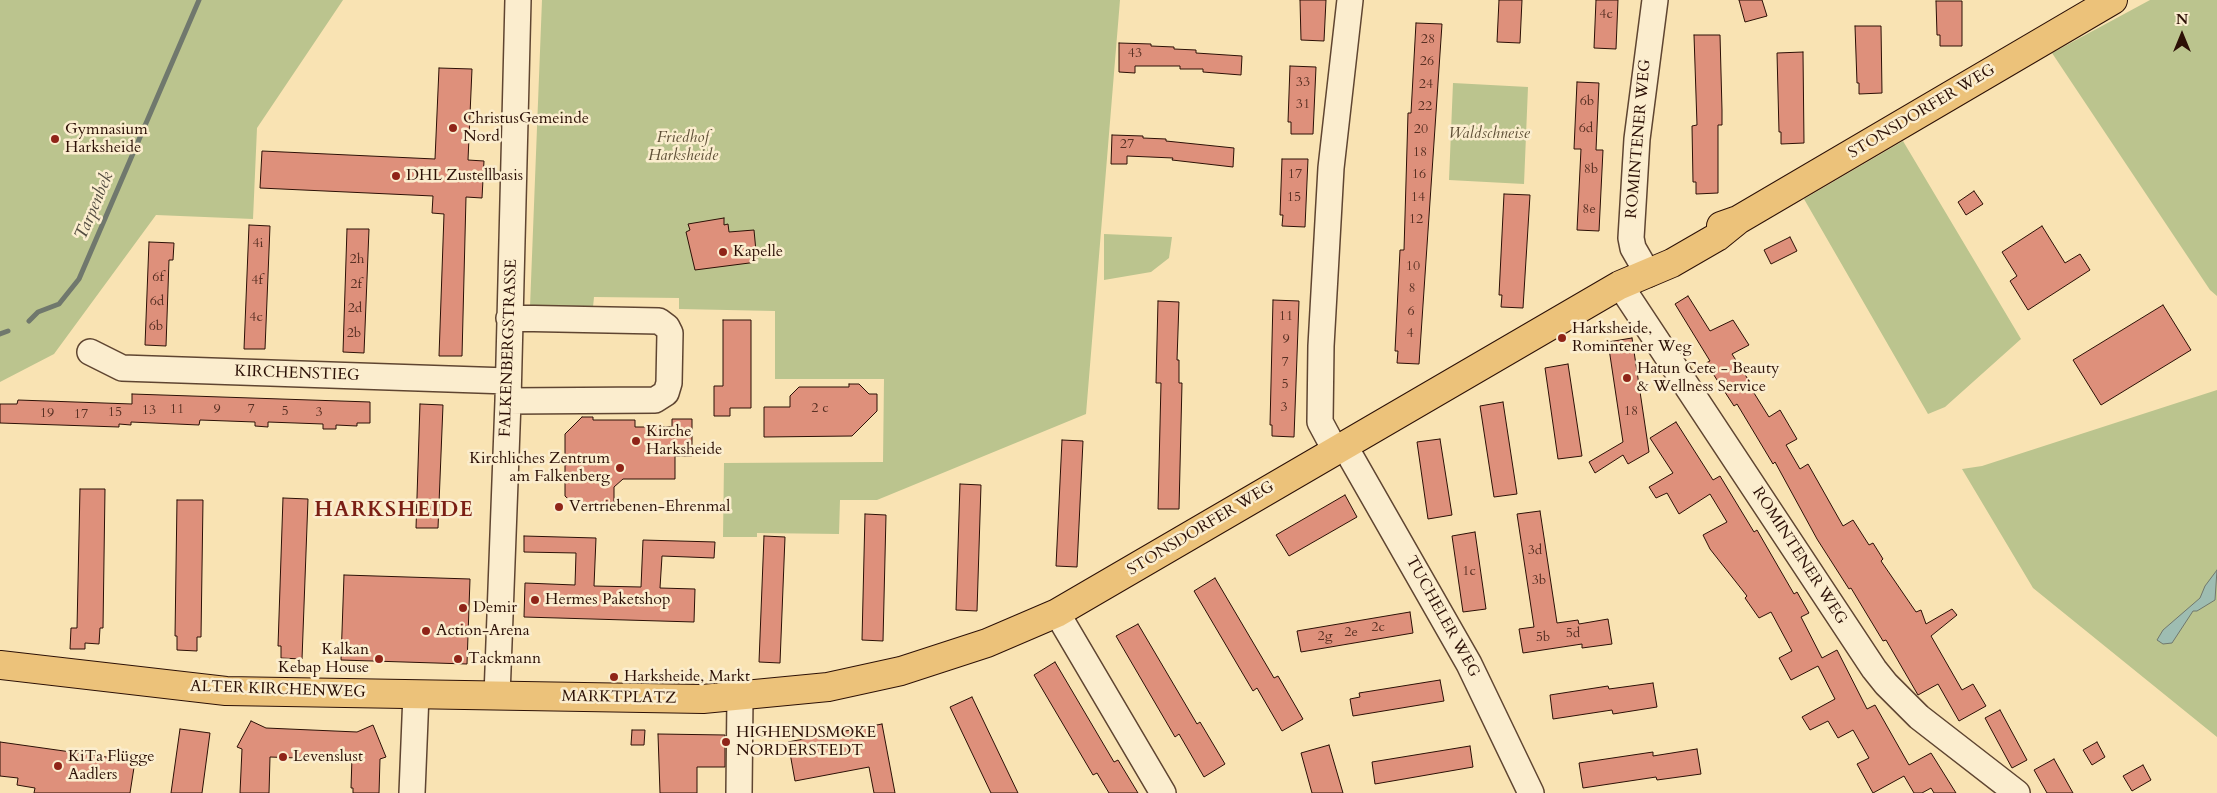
<!DOCTYPE html>
<meta charset="utf-8">
<style>
body{margin:0}
#map{position:relative;width:2217px;height:793px;overflow:hidden;background:#f9e3b3;font-family:Cardo,serif}
canvas{display:block}
.north{position:absolute;left:2157px;top:10px;width:50px;height:50px;-webkit-text-stroke:4px #fbedce;paint-order:stroke;rotate:0deg;font-size:14px;font-weight:700;line-height:20px;text-align:center;color:#2c1006}
.north::after{content:'';display:block;margin:auto;width:18px;height:22px;background:#2c1006;clip-path:polygon(50% 0,100% 100%,50% 72%,0 100%)}
</style>
<div id="map">
<canvas width="2217" height="793"></canvas>
<div class="north">N</div>
</div>
<script>
const g = document.querySelector('canvas').getContext('2d');
g.lineJoin = 'round';
function fillPath(path, color) {
  g.fillStyle = color;
  g.fill(path, 'evenodd');
}
function poly(rows) {
  const path = new Path2D();
  for (const r of rows) {
    path.moveTo(r[0], r[1]);
    for (let i = 2; i < r.length; i += 2) path.lineTo(r[i], r[i + 1]);
  }
  return path;
}
function stroke(path, color, width, dash) {
  g.strokeStyle = color;
  g.lineWidth = width;
  g.lineCap = dash ? 'butt' : 'round';
  g.setLineDash(dash || []);
  g.stroke(path);
}
function label(font, color, halo, rows, align = 'center') {
  g.font = font + ' Cardo,serif';
  g.lineWidth = 5;
  g.setLineDash([]);
  g.textBaseline = 'middle';
  g.strokeStyle = halo;
  g.fillStyle = color;
  for (const [text, x, y, turn = 0] of rows) {
    g.save();
    g.translate(x, y);
    g.rotate((+turn || 0) * Math.PI / 180);
    g.textAlign = isNaN(turn) ? turn : align;
    if (halo) g.strokeText(text, 0, 0);
    g.fillText(text, 0, 0);
    g.restore();
  }
}
const green = poly([
 [0,0,343,0,257,128,253,219,156,215,54,354,0,382],
 [542,0,1120,0,1086,414,877,500,840,500,839,534,757,533,757,537,723,537,724,463,883,462,884,379,775,379,775,311,679,309,679,298,594,297,593,307,530,307],
 [2150,0,2217,0,2217,296,2210,290,2052,53],
 [1453,83,1528,87,1524,184,1449,180],
 [1903,141,2021,339,1945,407,1928,414,1804,199],
 [1104,234,1172,237,1169,258,1151,272,1104,280],
 [2217,390,2217,737,2033,588,1962,469,1982,466]
]);
const water = poly([
 [2217,570,2215,600,2197,611,2193,611,2172,643,2163,644,2157,640,2163,630,2200,598,2205,586,2217,570]
]);
const stream = poly([
 [29,321,38,312,59,304,79,279,199,0],
 [0,334,8,331]
]);
const building = poly([
 [1300,0,1326,0,1324,41,1301,40,1300,0],
 [1499,0,1522,0,1520,43,1497,42,1499,0],
 [1596,0,1618,0,1616,49,1594,48,1596,0],
 [1739,0,1762,0,1767,16,1745,22,1739,0],
 [1936,1,1962,1,1962,46,1940,46,1940,35,1937,35,1936,1],
 [1416,23,1442,24,1419,364,1397,363,1398,351,1395,351,1400,250,1404,250,1408,113,1411,113,1416,23],
 [1855,26,1881,26,1882,93,1859,94,1859,83,1857,83,1855,26],
 [1694,35,1720,35,1722,110,1722,125,1718,125,1718,193,1696,194,1696,182,1693,182,1692,126,1697,125,1694,35],
 [1119,43,1151,44,1151,46,1174,47,1174,49,1196,50,1196,53,1242,56,1241,75,1203,72,1203,69,1180,69,1180,66,1135,66,1135,73,1119,72,1119,43],
 [1803,52,1804,143,1781,144,1781,132,1779,132,1777,53,1803,52],
 [1290,66,1316,67,1313,134,1291,134,1291,122,1288,122,1290,66],
 [439,68,472,69,468,160,484,161,482,198,466,197,462,356,439,356,444,214,432,213,433,196,260,188,262,151,435,159,439,68],
 [1577,82,1599,83,1596,150,1603,150,1599,231,1577,230,1581,149,1574,149,1577,82],
 [1112,135,1143,136,1143,138,1166,139,1166,141,1234,148,1233,167,1172,160,1173,158,1127,156,1127,164,1111,164,1112,135],
 [1282,159,1308,159,1305,227,1282,226,1283,215,1280,215,1282,159],
 [1974,191,1983,204,1966,215,1958,202,1974,191],
 [1504,194,1530,195,1523,308,1501,307,1502,295,1499,295,1504,194],
 [724,218,724,225,728,224,729,232,754,230,757,262,695,270,686,232,690,230,688,224,724,218],
 [249,225,270,226,265,349,244,349,249,225],
 [2042,226,2065,263,2080,254,2090,270,2028,310,2010,281,2017,276,2002,252,2042,226],
 [347,229,369,229,364,353,343,352,347,229],
 [1790,237,1797,251,1771,264,1764,250,1790,237],
 [149,242,174,243,173,260,169,260,166,346,145,345,149,242],
 [1688,296,1710,331,1733,320,1749,345,1732,354,1756,392,1754,393,1769,417,1780,410,1797,439,1786,445,1800,469,1808,464,1843,526,1853,520,1869,545,1873,543,1883,559,1881,561,1916,612,1921,610,1926,624,1952,609,1957,615,1931,636,1962,690,1973,684,1986,706,1959,721,1938,684,1918,695,1886,640,1883,641,1851,588,1849,589,1817,539,1775,462,1773,464,1737,404,1734,406,1706,363,1710,361,1675,304,1688,296],
 [1273,300,1299,301,1294,437,1272,436,1272,425,1270,425,1273,300],
 [1158,301,1179,302,1177,360,1179,360,1179,383,1182,383,1179,509,1158,509,1161,383,1156,383,1158,301],
 [2163,305,2191,350,2101,405,2073,360,2163,305],
 [723,320,751,320,751,408,730,408,730,416,714,416,714,386,723,386,723,320],
 [1632,338,1649,452,1628,464,1623,455,1595,473,1589,462,1623,442,1608,342,1632,338],
 [1568,364,1582,456,1558,459,1545,368,1568,364],
 [849,384,859,384,869,394,877,394,877,411,852,436,764,437,764,407,790,407,790,396,799,387,849,387,849,384],
 [132,394,370,402,370,423,357,423,357,426,336,425,336,429,323,429,323,424,268,422,268,427,255,426,255,422,200,420,199,425,131,422,131,425,119,424,119,427,0,423,0,404,17,404,18,400,132,404,132,394],
 [1503,402,1517,494,1494,497,1480,406,1503,402],
 [420,404,443,405,438,528,416,528,420,404],
 [582,417,593,417,593,420,635,420,635,427,672,427,672,419,692,419,692,456,675,456,675,479,623,479,614,487,614,512,582,512,565,496,565,434,582,417],
 [1676,422,1713,480,1720,476,1754,532,1757,530,1794,594,1797,592,1809,613,1801,617,1822,658,1837,650,1867,709,1875,705,1909,765,1931,753,1956,793,1934,793,1931,788,1922,793,1914,793,1904,776,1873,793,1857,764,1869,758,1853,730,1838,738,1828,721,1810,730,1802,717,1835,699,1818,666,1791,680,1779,658,1792,651,1771,612,1759,618,1745,598,1747,596,1710,549,1703,535,1727,522,1710,494,1679,514,1667,493,1656,498,1649,487,1673,473,1650,438,1676,422],
 [1440,439,1452,515,1428,519,1417,442,1440,439],
 [1062,440,1083,441,1077,567,1056,566,1062,440],
 [960,484,981,485,977,611,956,610,960,484],
 [80,489,105,489,103,628,100,628,99,644,85,643,85,649,70,649,71,628,77,628,80,489],
 [1345,495,1357,517,1289,556,1276,535,1345,495],
 [283,498,308,499,302,659,281,658,281,646,278,646,283,498],
 [177,500,203,500,201,637,197,637,197,651,177,650,177,636,175,636,177,500],
 [1540,511,1557,623,1578,620,1579,624,1608,619,1612,644,1582,648,1582,644,1523,653,1519,629,1534,627,1517,514,1540,511],
 [865,514,886,515,883,641,862,640,865,514],
 [1475,532,1486,609,1463,612,1452,536,1475,532],
 [524,536,596,538,594,586,641,587,643,540,715,542,714,558,662,556,660,588,695,589,694,622,524,617,525,583,575,585,576,553,524,552,524,536],
 [764,536,785,537,780,663,759,662,764,536],
 [344,575,470,579,467,664,341,660,344,575],
 [1215,578,1274,678,1278,676,1303,719,1282,731,1257,688,1253,691,1194,591,1215,578],
 [1410,612,1413,633,1301,652,1297,631,1410,612],
 [1138,624,1197,724,1200,722,1225,764,1204,777,1179,734,1175,737,1116,636,1138,624],
 [1055,662,1114,762,1118,760,1138,793,1109,793,1097,773,1093,775,1034,675,1055,662],
 [1440,680,1444,701,1353,716,1350,699,1360,697,1359,693,1440,680],
 [1653,683,1657,707,1613,714,1612,710,1553,719,1550,695,1608,686,1609,689,1653,683],
 [972,697,1018,793,991,793,950,707,972,697],
 [2000,710,2027,760,2012,768,1985,718,2000,710],
 [251,721,266,728,357,732,373,725,386,757,380,759,379,793,353,793,353,788,351,788,352,757,325,756,325,759,270,757,269,793,240,793,242,749,237,747,251,721],
 [882,724,895,793,874,793,869,767,795,781,788,742,882,724],
 [180,729,210,733,202,793,171,793,180,729],
 [632,730,645,730,644,745,631,745,632,730],
 [658,734,725,735,725,767,697,767,697,793,660,793,658,734],
 [0,742,135,761,130,793,34,793,35,788,17,785,18,778,0,776,0,742],
 [2097,742,2105,757,2092,765,2083,750,2097,742],
 [1329,745,1343,793,1312,793,1301,753,1329,745],
 [1470,746,1473,767,1375,784,1372,762,1470,746],
 [1697,749,1701,774,1657,780,1656,777,1583,788,1579,763,1653,752,1653,756,1697,749],
 [2054,759,2073,793,2047,793,2034,770,2054,759],
 [2143,765,2151,780,2132,791,2123,776,2143,765]
]);
const minor = poly([
 [1648,274,1633,248,1631,238,1637,139,1655,0],
 [1620,285,1874,669,1886,684,1919,717,2017,793],
 [90,352,122,368,508,381],
 [508,401,655,400,666,393,669,383,670,333,667,327,659,321,509,318],
 [1344,445,1469,664,1531,793],
 [1335,450,1320,422,1321,346,1331,168,1350,0],
 [1057,613,1163,793],
 [497,696,508,401,518,0],
 [412,793,416,694],
 [739,793,740,696]
]);
const major = poly([
 [1721,226,1738,220,2113,0],
 [0,665,226,691,703,699,828,687,901,671,987,643,1057,613,1620,285,1672,263,1717,237,1738,220]
]);
const markers = [
 [453,128,5,"#8f2418"],
 [55,139,5,"#8f2418"],
 [396,176,5,"#8f2418"],
 [723,252,5,"#8f2418"],
 [1562,338,5,"#8f2418"],
 [1627,378,5,"#8f2418"],
 [636,441,5,"#8f2418"],
 [620,468,5,"#8f2418"],
 [559,507,5,"#8f2418"],
 [535,600,5,"#8f2418"],
 [463,608,5,"#8f2418"],
 [426,631,5,"#8f2418"],
 [379,659,5,"#8f2418"],
 [458,659,5,"#8f2418"],
 [614,677,5,"#8f2418"],
 [726,742,5,"#8f2418"],
 [283,757,5,"#8f2418"],
 [58,766,5,"#8f2418"]
];
const numberNames = [
 ["4c",1606,15],
 ["28",1428,40],
 ["43",1135,54],
 ["26",1427,62],
 ["33",1303,83],
 ["24",1426,85],
 ["6b",1587,102],
 ["31",1303,105],
 ["22",1425,107],
 ["6d",1586,129],
 ["20",1421,130],
 ["27",1127,145],
 ["18",1420,153],
 ["8b",1591,170],
 ["17",1295,175],
 ["16",1419,175],
 ["15",1294,198],
 ["14",1418,198],
 ["8e",1589,210],
 ["12",1416,220],
 ["4i",258,244],
 ["2h",357,260],
 ["10",1413,267],
 ["6f",158,278],
 ["4f",257,281],
 ["2f",356,285],
 ["8",1412,289],
 ["6d",157,302],
 ["2d",355,309],
 ["6",1411,312],
 ["11",1286,317],
 ["4c",256,318],
 ["6b",156,327],
 ["2b",354,334],
 ["4",1410,334],
 ["9",1286,340],
 ["7",1285,363],
 ["5",1285,385],
 ["3",1284,408],
 ["2 c",820,409],
 ["11",177,410],
 ["9",217,410],
 ["7",251,410],
 ["13",149,411],
 ["5",285,412],
 ["18",1631,412],
 ["15",115,413],
 ["3",319,413],
 ["19",47,414],
 ["17",81,415],
 ["3d",1535,551],
 ["1c",1469,572],
 ["3b",1539,581],
 ["2c",1378,628],
 ["2e",1351,633],
 ["5d",1573,634],
 ["2g",1325,637],
 ["5b",1543,638]
];
const streetNames = [
 ["STONSDORFER WEG",1922,112,-31],
 ["ROMINTENER WEG",1639,139,-85],
 ["FALKENBERGSTRASSE",509,348,-88],
 ["KIRCHENSTIEG",297,374,2],
 ["STONSDORFER WEG",1201,529,-31],
 ["ROMINTENER WEG",1799,556,57],
 ["TUCHELER WEG",1442,617,61],
 ["ALTER KIRCHENWEG",278,690,2],
 ["MARKTPLATZ",619,698,1]
];
const poiNames = [
 ["ChristusGemeinde",463,119],
 ["Nord",463,137],
 ["Gymnasium",65,130],
 ["Harksheide",65,148],
 ["DHL Zustellbasis",406,176],
 ["Kapelle",733,252],
 ["Harksheide,",1572,329],
 ["Romintener Weg",1572,347],
 ["Hatun Cete - Beauty",1637,369],
 ["& Wellness Service",1637,387],
 ["Kirche",646,432],
 ["Harksheide",646,450],
 ["Kirchliches Zentrum",610,459,"right"],
 ["am Falkenberg",610,477,"right"],
 ["Vertriebenen-Ehrenmal",569,507],
 ["Hermes Paketshop",545,600],
 ["Demir",473,608],
 ["Action-Arena",436,631],
 ["Kalkan",369,650,"right"],
 ["Kebap House",369,668,"right"],
 ["Tackmann",468,659],
 ["Harksheide, Markt",624,677],
 ["HIGHENDSMOKE",736,733],
 ["NORDERSTEDT",736,751],
 ["KiTa Flügge",68,757],
 ["Aadlers",68,775],
 ["Levenslust",293,757]
];
const parkNames = [
 ["Waldschneise",1489,134],
 ["Friedhof",683,138],
 ["Harksheide",683,156]
];
const waterNames = [
 ["Tarpenbek",95,206,-67]
];
const districtNames = [
 ["HARKSHEIDE",394,511]
];
fillPath(green, '#bbc48e');
fillPath(water, '#9ebdb2');
stroke(water, '#70786d', 1);
stroke(stream, '#70786d', 5);
fillPath(building, '#de907b');
stroke(building, '#2c1006', 1);
stroke(minor, '#5f4531', 28);
stroke(major, '#2c1006', 30);
stroke(minor, '#fbedce', 25);
stroke(major, '#ecc27a', 28);
for (const [x, y, r, color] of markers) {
  const dot = new Path2D();
  dot.arc(x, y, r, 0, 2 * Math.PI);
  g.fillStyle = color;
  g.fill(dot);
  stroke(dot, '#fbedce', 2);
}
label('14px', '#583023', null, numberNames);
label('16px', '#2c1006', '#fbedce', streetNames);
label('16px', '#2c1006', '#fbedce', poiNames, 'left');
label('italic 16px', '#5e4f36', '#fbedce', parkNames);
label('italic 18px', '#544d42', '#fbedce', waterNames);
g.letterSpacing = '1px';
label('bold 21px', '#7a1f14', '#fbedce', districtNames);
g.letterSpacing = '0px';
</script>
